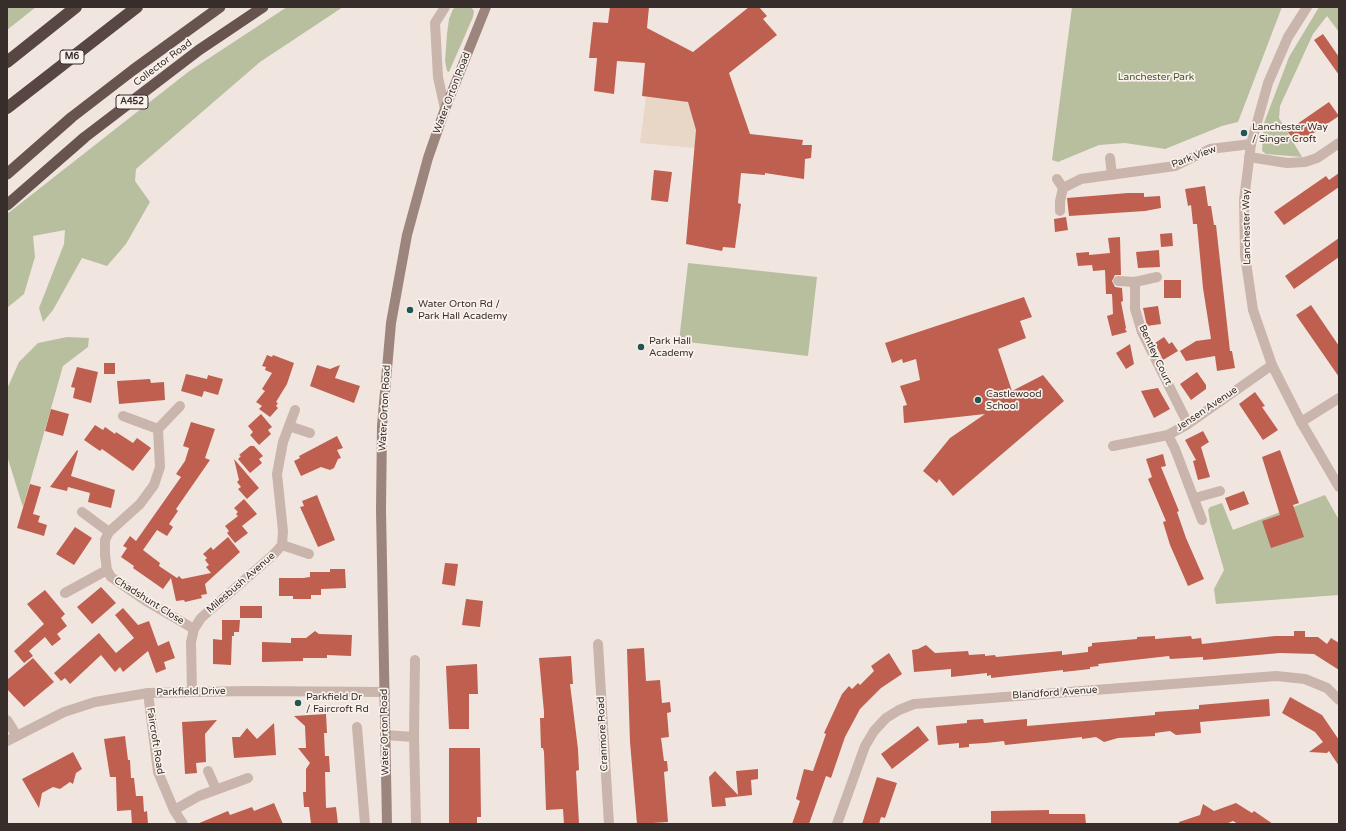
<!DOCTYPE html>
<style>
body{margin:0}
#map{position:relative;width:1346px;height:831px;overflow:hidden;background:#f1e6df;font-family:"Varela Round",sans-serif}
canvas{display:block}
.frame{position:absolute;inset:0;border:8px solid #372d2a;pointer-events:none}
</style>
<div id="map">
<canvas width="1346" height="831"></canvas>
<div class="frame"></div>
</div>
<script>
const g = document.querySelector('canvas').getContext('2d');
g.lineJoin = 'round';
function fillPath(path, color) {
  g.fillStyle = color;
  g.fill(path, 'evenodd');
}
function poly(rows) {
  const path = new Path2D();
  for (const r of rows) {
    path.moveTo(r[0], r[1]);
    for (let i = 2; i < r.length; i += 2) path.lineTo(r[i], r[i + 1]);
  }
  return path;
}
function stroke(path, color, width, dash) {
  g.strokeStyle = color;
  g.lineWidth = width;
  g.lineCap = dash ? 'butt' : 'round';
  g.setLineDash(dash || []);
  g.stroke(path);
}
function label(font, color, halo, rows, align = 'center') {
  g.font = font + ' "Varela Round",sans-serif';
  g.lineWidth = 3.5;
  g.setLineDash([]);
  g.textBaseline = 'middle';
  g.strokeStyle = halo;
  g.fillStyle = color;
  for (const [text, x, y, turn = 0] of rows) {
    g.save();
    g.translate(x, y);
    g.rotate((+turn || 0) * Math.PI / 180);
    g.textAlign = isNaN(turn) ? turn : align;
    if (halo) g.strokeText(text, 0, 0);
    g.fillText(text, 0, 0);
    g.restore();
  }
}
const green = poly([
 [7,7,36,7,7,30],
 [287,7,343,7,260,62,136,169,135,181,150,202,126,244,107,266,82,258,53,310,43,322,39,308,64,244,65,230,33,236,35,257,24,294,7,308,7,214,188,72],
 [456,7,471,7,474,11,473,17,449,72,447,71,445,61,447,34,449,19,453,9],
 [1072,7,1282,7,1238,122,1222,126,1165,149,1125,143,1099,145,1058,162,1052,160],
 [1319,7,1339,7,1339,32,1327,16,1313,34,1280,106,1279,118,1302,157,1266,154,1262,151,1264,123,1289,57],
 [688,263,817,277,808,356,679,341],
 [67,337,89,338,88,347,63,366,23,507,7,456,7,389,19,362,38,343],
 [1325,495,1339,520,1339,595,1216,604,1214,589,1224,570,1210,522,1208,510,1210,507,1222,503,1233,530]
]);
const plaza = poly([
 [646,97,686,101,689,105,696,130,695,148,640,143]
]);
const building = poly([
 [610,7,649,7,647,28,693,52,749,7,759,7,767,16,763,19,777,35,729,73,750,134,803,140,802,145,812,145,811,158,805,159,804,179,765,173,765,175,741,173,738,203,741,204,735,248,723,247,722,251,686,244,696,130,688,102,642,96,645,63,617,61,614,94,594,91,597,58,589,58,593,22,608,23],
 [1323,34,1339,57,1339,75,1314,40],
 [1329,102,1339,116,1297,144,1287,131],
 [654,170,672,172,668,202,651,200],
 [1339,173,1339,187,1284,225,1274,212,1326,176,1329,180],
 [1205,186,1208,206,1211,206,1214,225,1216,225,1230,351,1232,351,1235,368,1217,371,1215,356,1186,361,1180,351,1196,341,1211,339,1203,288,1197,224,1193,224,1191,205,1188,206,1185,189],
 [1128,193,1144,193,1144,197,1160,196,1161,208,1145,211,1069,216,1067,198],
 [1066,217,1068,230,1055,232,1054,219],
 [1172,233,1173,246,1161,247,1160,234],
 [1120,237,1121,275,1115,275,1112,281,1115,287,1122,288,1123,301,1121,302,1126,328,1125,329,1127,332,1112,336,1107,316,1113,314,1112,294,1106,294,1105,270,1093,271,1092,265,1078,266,1076,253,1089,252,1089,255,1110,253,1108,238],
 [1339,238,1339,257,1294,289,1285,276],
 [1159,250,1160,267,1138,268,1136,252],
 [1164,280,1181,280,1181,298,1164,298],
 [1024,297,1032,317,1020,321,1026,338,998,349,1012,391,1043,375,1064,401,953,496,939,479,937,483,923,471,950,438,985,414,904,423,903,406,907,405,900,386,920,380,916,359,903,363,902,359,892,363,885,343],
 [1311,305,1339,346,1339,377,1296,315],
 [1158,306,1161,324,1147,326,1143,308],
 [1164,337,1169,344,1172,342,1178,351,1163,360,1155,343],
 [1130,344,1134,364,1126,369,1116,353],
 [267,355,272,357,273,355,294,363,287,384,276,402,278,403,276,406,278,408,270,417,259,409,262,406,256,402,265,391,262,389,272,373,265,370,266,367,262,366],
 [104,363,115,363,115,374,104,374],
 [317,365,330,369,340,365,335,378,360,386,354,403,310,386],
 [77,367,98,372,91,403,73,398,75,388,71,387],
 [1197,372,1206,385,1206,389,1191,400,1180,384],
 [186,374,207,379,208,375,223,379,218,395,204,391,202,397,181,391],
 [150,379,151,383,164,382,165,400,119,404,117,381],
 [1158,388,1170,409,1154,418,1141,391],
 [1255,392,1265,406,1262,407,1278,430,1263,440,1239,404],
 [51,409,69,414,63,436,45,431],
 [261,414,272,427,268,430,271,434,259,445,250,435,253,432,248,426],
 [191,422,215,429,205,458,210,460,176,509,178,511,169,524,173,527,167,536,157,530,143,550,160,563,159,566,177,578,179,576,182,579,211,573,206,567,209,565,205,560,207,558,203,554,211,547,213,550,228,537,240,552,205,584,207,594,201,595,202,598,185,602,184,600,176,601,171,578,163,589,133,568,134,566,121,557,127,548,123,546,130,536,136,541,181,477,176,474,185,461,189,448,183,446],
 [95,425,103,430,105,427,115,434,116,432,133,443,137,438,151,448,133,471,102,449,100,451,84,440],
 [1203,431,1209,442,1201,447,1210,477,1198,480,1193,461,1196,460,1185,440],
 [337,436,343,448,337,450,341,458,338,459,334,468,330,470,321,467,301,476,294,461,300,458,299,456],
 [250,446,254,446,263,456,259,459,262,463,250,473,238,459,241,456,239,455],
 [77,450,78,451,71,476,115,490,111,508,88,502,90,493,68,487,67,491,50,487],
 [1280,450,1299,503,1293,505,1304,537,1271,548,1262,521,1280,515,1262,457],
 [1163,454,1166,466,1161,467,1179,511,1177,512,1186,538,1204,579,1188,586,1170,545,1163,522,1166,521,1148,479,1152,477,1146,459],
 [234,459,259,488,247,499,238,489,241,487,237,482,239,480],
 [30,484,41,487,33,514,40,516,38,522,47,525,44,536,17,528],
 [1244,491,1249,504,1230,511,1225,498],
 [317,495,335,540,318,547,300,507,304,506,302,501],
 [244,499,257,514,242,526,248,533,235,543,227,533,229,531,225,526,238,516,236,514,238,512,234,508],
 [75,527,92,538,74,565,56,554],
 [445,563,458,564,455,586,442,584],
 [330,569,345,569,346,588,321,589,321,595,311,595,311,599,293,599,293,596,279,596,279,578,303,578,310,577,310,572,330,572],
 [101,587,116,603,92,624,77,607],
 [45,590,65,614,61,618,67,626,57,634,61,639,52,646,45,637,29,651,33,656,24,663,14,651,44,624,27,604],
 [466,599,483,601,480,627,462,625],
 [240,606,262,606,262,618,240,618],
 [123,608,138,625,149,621,158,646,169,641,175,658,164,662,166,669,156,673,148,651,123,672,120,667,115,672,101,655,70,684,65,678,61,681,54,673,99,633,116,653,134,638,115,615],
 [222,620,240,620,239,632,234,632,234,636,232,636,231,665,213,664,213,639,222,640],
 [315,631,319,634,352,635,351,656,327,655,327,658,303,658,303,661,262,662,262,642,291,643,291,638,306,638],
 [1294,631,1305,631,1305,637,1318,637,1327,644,1331,638,1339,643,1339,670,1314,654,1280,653,1203,660,1203,657,1170,659,1169,656,1098,664,1099,666,1090,667,1090,669,1063,672,1063,670,991,678,991,675,987,676,987,673,951,677,951,669,914,672,912,650,918,649,926,645,935,653,968,651,969,655,985,654,985,656,995,655,996,657,1062,651,1062,655,1088,652,1088,647,1092,646,1092,643,1137,639,1137,637,1155,636,1155,639,1191,636,1192,639,1201,638,1202,644,1275,636,1294,636],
 [644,648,646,681,660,680,662,703,670,702,671,712,667,713,669,737,661,738,664,761,667,761,668,771,664,772,668,822,637,824,630,742,627,649],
 [889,653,902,674,881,688,860,709,845,737,831,778,826,776,809,824,792,824,800,801,796,799,804,769,813,771,826,734,824,733,842,694,849,686,852,689,858,683,860,685,874,671,871,666],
 [571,656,573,684,570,684,578,749,579,770,576,771,579,824,564,824,563,809,546,810,544,752,543,748,541,748,540,718,544,718,544,712,539,658],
 [33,658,54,682,24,707,7,689,7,680],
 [477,664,478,694,469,694,469,729,449,729,446,666],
 [1290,697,1322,715,1339,740,1339,766,1329,751,1327,753,1309,752,1323,742,1315,732,1282,713],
 [1269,699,1270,716,1200,722,1201,733,1176,735,1170,731,1155,733,1155,736,1118,738,1104,742,1096,737,1082,739,1082,737,1005,745,1004,741,986,743,969,744,969,747,959,748,959,743,938,745,936,726,967,723,967,720,983,719,984,723,1027,719,1027,726,1155,715,1155,712,1199,709,1199,705],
 [326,714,327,733,324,733,325,756,329,756,330,772,325,772,326,808,336,807,338,824,311,824,309,807,304,807,303,792,306,792,306,769,310,763,298,748,306,748,305,726,294,716],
 [217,720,205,734,206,762,196,763,197,773,185,774,182,722],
 [274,723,276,755,234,758,232,737,240,737,247,728,257,739],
 [918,726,929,740,892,769,881,754],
 [125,736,128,760,130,760,131,778,134,778,136,796,143,796,144,812,147,811,148,824,132,824,131,810,117,811,116,777,110,777,104,739],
 [449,748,480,748,481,817,477,817,477,824,449,824],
 [73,752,82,769,76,773,73,784,70,782,60,789,53,787,42,793,39,808,22,779],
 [758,769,758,779,751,780,752,795,725,798,726,806,712,807,709,777,715,771,738,795,736,771],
 [877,777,897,783,885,818,881,817,879,824,862,824],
 [274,803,283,824,197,824,228,811,230,815,252,807,254,811],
 [1236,803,1252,813,1254,811,1273,824,1238,824,1233,821,1226,824,1179,824,1179,822,1200,815,1203,804,1214,811],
 [1049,810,1049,814,1085,814,1086,824,991,824,991,811]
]);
const minor = poly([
 [445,7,435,23,438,77,445,109],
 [1249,157,1287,163,1305,162,1317,158,1339,143],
 [1110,158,1112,175],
 [1057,179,1063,188,1060,201,1060,211],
 [1063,188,1081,179,1175,166,1210,149,1251,144],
 [1118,281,1135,282,1135,309,1142,332,1188,424],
 [1135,282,1157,277],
 [123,416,158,429,160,467,154,485,140,504,109,532,105,540,105,555,107,570,111,577,146,601,194,629],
 [1301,422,1339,398],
 [289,426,310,433],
 [158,429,180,406],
 [1168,435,1175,449,1202,520],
 [1113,446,1168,435,1188,424,1272,365],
 [1195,498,1220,491],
 [82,512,109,532],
 [282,545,309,554],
 [65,593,107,570],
 [598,644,609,824],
 [415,660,414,737,416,824],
 [192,691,191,642,194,629,201,618,273,555,282,545,283,531,277,474,283,442,295,410],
 [148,693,158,772,174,810,183,824],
 [7,720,17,736],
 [357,727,365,824],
 [385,735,414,737],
 [208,771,216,789],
 [174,810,199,796,248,778],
 [837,824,865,746,874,731,886,718,899,710,914,704,1276,676,1305,679,1327,688,1339,700]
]);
const tertiary = poly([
 [1307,7,1288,37,1268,83,1251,144,1244,200,1245,255,1253,310,1272,365,1301,422,1339,487],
 [7,741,64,712,95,702,148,693,248,691,385,692]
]);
const secondary = poly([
 [387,824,381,510,382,426,391,323,407,235,428,158,445,109,486,7]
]);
const trunk = poly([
 [7,174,72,117,133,70,220,7],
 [7,205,85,137,199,50,263,7]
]);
const motorway = poly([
 [7,62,76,7],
 [7,108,137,7]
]);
const markers = [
 [1244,133,4,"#225654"],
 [410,310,4,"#225654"],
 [641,347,4,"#225654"],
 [978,400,4,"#225654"],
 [298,703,4,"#225654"]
];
const shields = [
 [72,57,24],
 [132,102,32]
];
const shieldNames = [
 ["M6",72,57],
 ["A452",132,102]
];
const streetNames = [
 ["Collector Road",163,63,-37],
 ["Water Orton Road",452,93,-69],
 ["Park View",1194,157,-21],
 ["Lanchester Way",1247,227,-91],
 ["Bentley Court",1155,355,65],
 ["Water Orton Road",385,408,-87],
 ["Jensen Avenue",1207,409,-34],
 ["Milesbush Avenue",241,583,-41],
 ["Chadshunt Close",149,601,32],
 ["Parkfield Drive",191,692,-1],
 ["Blandford Avenue",1055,693,-4],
 ["Water Orton Road",385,732,-91],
 ["Cranmore Road",603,734,-93],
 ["Faircroft Road",155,741,81]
];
const parkNames = [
 ["Lanchester Park",1156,77]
];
const poiNames = [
 ["Lanchester Way",1252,127],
 ["/ Singer Croft",1252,139],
 ["Water Orton Rd /",418,304],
 ["Park Hall Academy",418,316],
 ["Park Hall",649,341],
 ["Academy",649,353],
 ["Castlewood",986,394],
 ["School",986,406],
 ["Parkfield Dr",306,697],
 ["/ Faircroft Rd",306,709]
];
fillPath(green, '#b8bf9f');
fillPath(plaza, '#e8d6c7');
fillPath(building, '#be5f50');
stroke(minor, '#c9b5ab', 10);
stroke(tertiary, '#c9b5ab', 10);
stroke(secondary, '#9c857d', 10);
stroke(trunk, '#68544f', 11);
stroke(motorway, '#574642', 12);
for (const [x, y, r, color] of markers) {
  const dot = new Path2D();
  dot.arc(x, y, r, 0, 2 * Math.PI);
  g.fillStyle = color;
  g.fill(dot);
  stroke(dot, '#f9f1eb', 1.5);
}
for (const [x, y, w] of shields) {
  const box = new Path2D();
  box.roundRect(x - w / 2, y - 7, w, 14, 3);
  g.fillStyle = '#f9f1eb';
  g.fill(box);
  stroke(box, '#372d2a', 1);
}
label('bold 9px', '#372d2a', null, shieldNames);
label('10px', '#372d2a', '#f9f1eb', streetNames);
label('10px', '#4a542f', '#f9f1eb', parkNames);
label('10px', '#372d2a', '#f9f1eb', poiNames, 'left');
</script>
